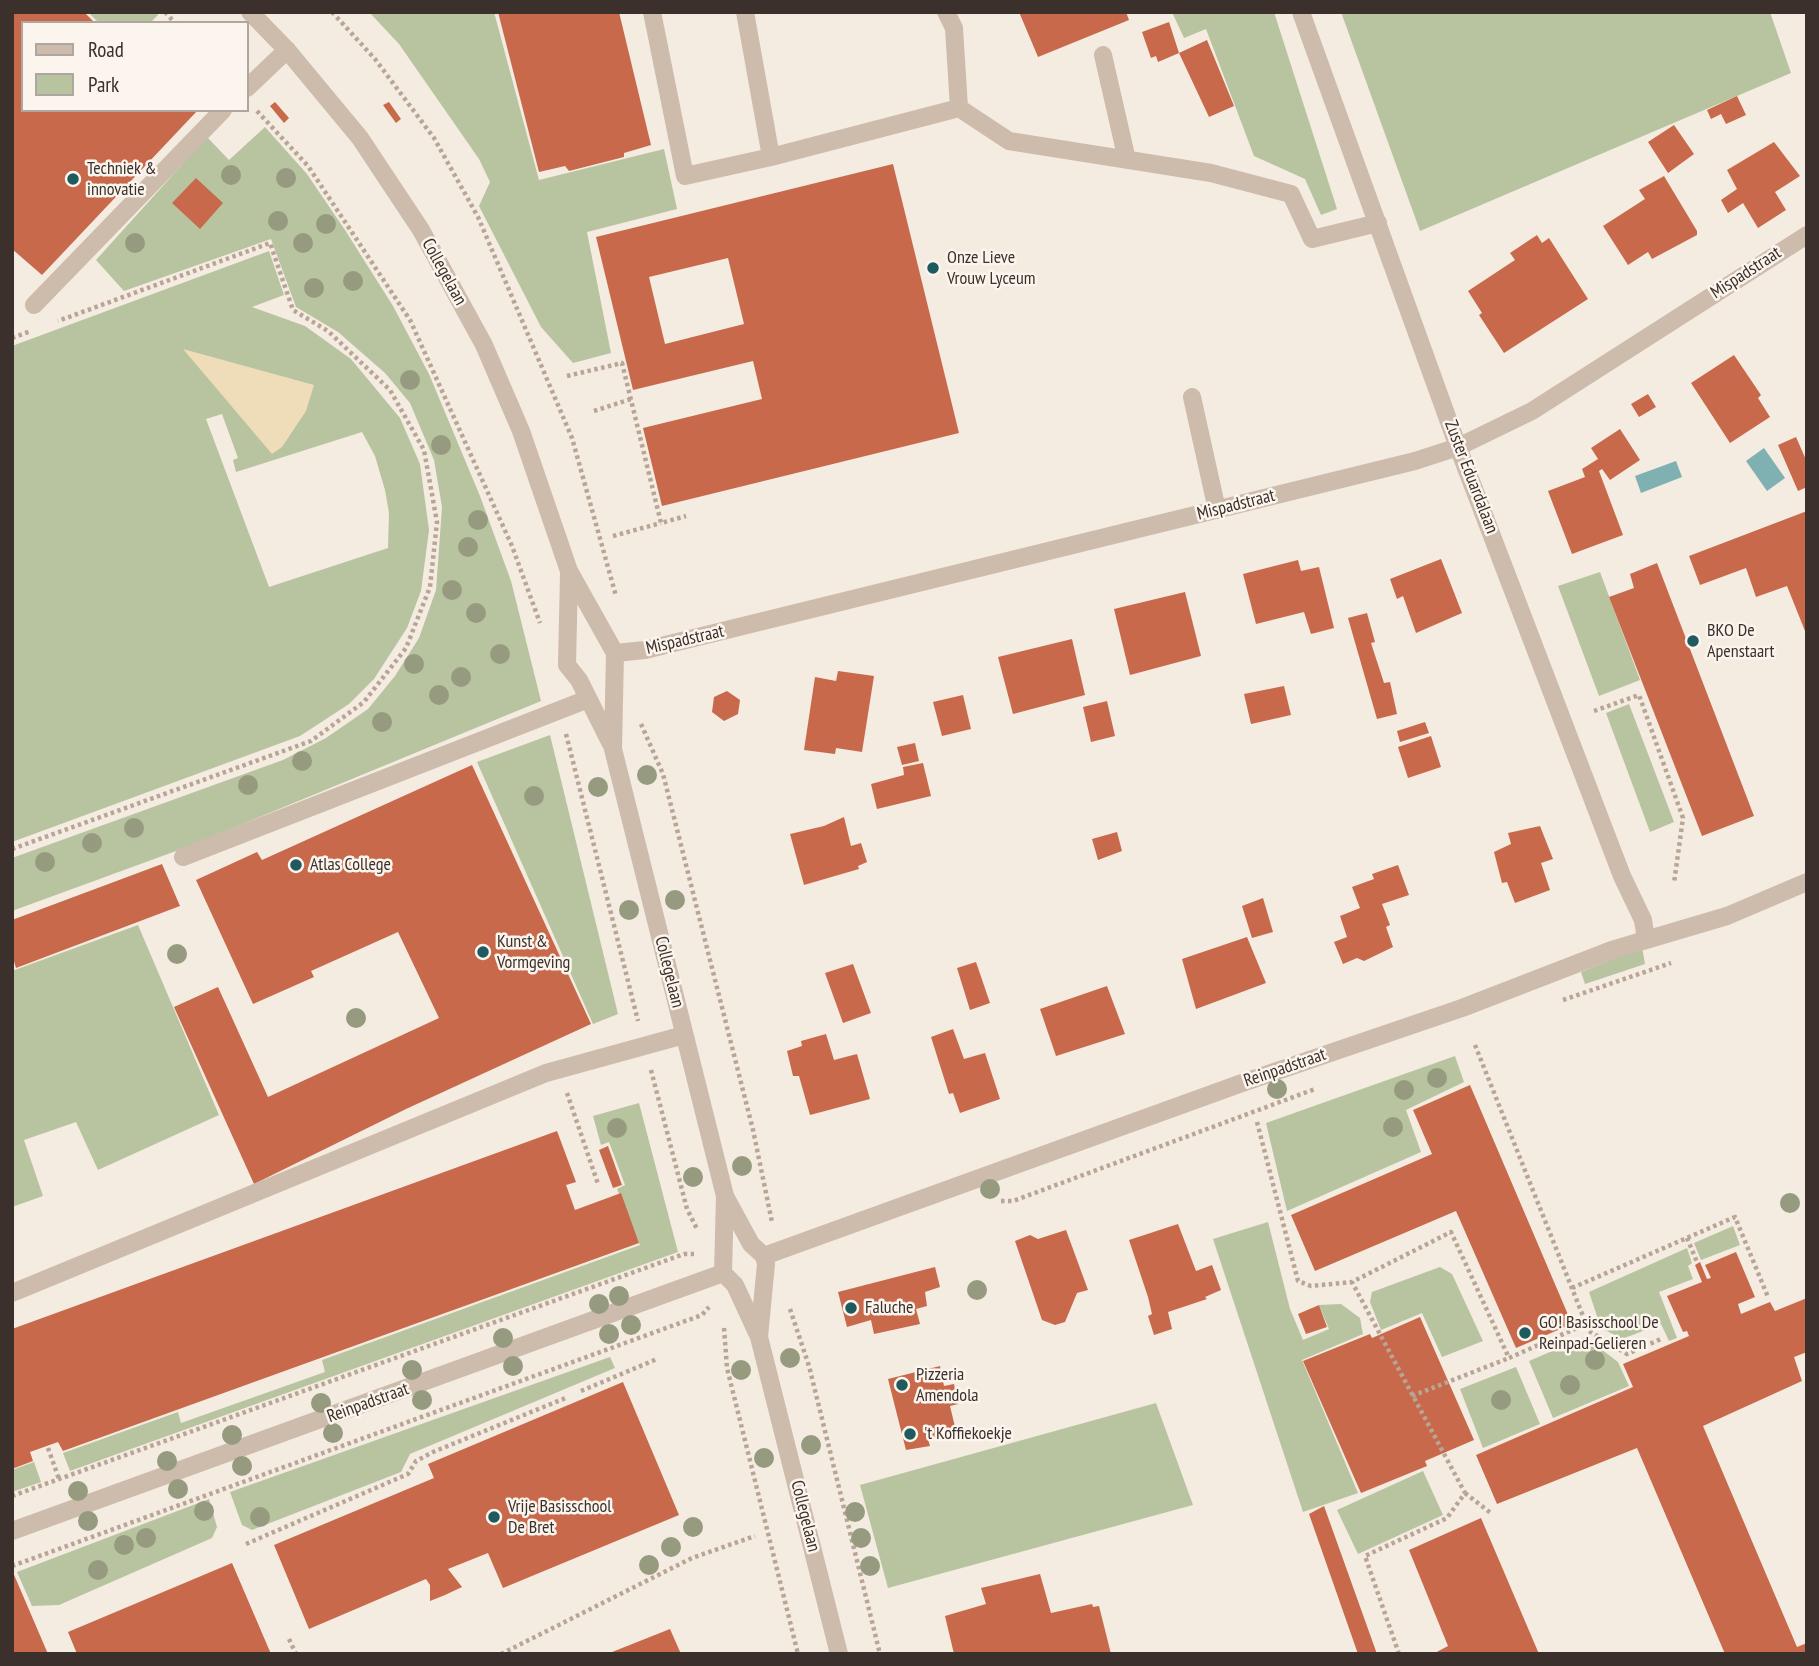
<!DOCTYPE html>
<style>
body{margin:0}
#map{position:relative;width:1819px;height:1666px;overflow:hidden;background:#f4ebe1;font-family:"PT Sans Narrow",sans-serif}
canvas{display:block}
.frame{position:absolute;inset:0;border:14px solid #3b302b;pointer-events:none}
.legend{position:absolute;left:21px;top:21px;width:228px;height:91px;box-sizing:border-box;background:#fbf5ee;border:2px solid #aea6a0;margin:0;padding:9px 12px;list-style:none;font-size:21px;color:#3b302b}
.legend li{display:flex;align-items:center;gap:14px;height:35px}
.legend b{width:35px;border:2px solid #aea6a0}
</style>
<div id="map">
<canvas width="1819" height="1666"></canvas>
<div class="frame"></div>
<ul class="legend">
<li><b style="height:9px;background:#cdbbac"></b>Road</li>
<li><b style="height:19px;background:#b8c4a0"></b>Park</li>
</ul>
</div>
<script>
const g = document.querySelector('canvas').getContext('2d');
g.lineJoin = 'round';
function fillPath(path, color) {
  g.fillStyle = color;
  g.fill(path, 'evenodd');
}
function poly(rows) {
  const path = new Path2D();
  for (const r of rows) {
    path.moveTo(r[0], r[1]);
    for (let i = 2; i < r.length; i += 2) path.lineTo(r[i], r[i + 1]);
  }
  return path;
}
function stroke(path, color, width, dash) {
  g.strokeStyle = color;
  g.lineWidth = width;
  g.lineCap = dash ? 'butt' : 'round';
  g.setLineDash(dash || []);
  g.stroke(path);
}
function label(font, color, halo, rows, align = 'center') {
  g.font = font + ' "PT Sans Narrow",sans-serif';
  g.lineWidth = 5;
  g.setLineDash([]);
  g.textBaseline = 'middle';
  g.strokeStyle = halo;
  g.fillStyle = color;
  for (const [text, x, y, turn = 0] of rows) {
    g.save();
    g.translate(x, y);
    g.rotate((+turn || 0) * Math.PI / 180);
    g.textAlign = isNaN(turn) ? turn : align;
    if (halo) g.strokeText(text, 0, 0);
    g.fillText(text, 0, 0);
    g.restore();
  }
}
const green = poly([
 [88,12,156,12,158,15,150,23,99,23],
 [369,12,494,12,539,180,664,149,677,209,587,232,611,353,573,363,541,327,479,206,490,182,479,159,399,44],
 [1172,12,1274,12,1337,209,1321,215,1305,179,1254,156,1206,29,1184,38],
 [1341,12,1770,12,1791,73,1420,231],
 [265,127,307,174,345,230,393,306,429,374,480,496,511,581,541,701,187,847,12,911,12,858,283,760,326,738,368,709,395,676,419,638,436,590,442,507,434,460,410,403,385,373,338,332,296,307,271,239,124,291,96,260,207,137,229,160],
 [269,251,284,295,252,307,305,326,351,359,400,418,420,464,429,530,421,591,407,628,374,679,349,704,300,736,12,842,12,346],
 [222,414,238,458,233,460,236,472,362,432,375,456,385,490,389,513,388,548,269,587,206,419],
 [1600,572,1640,680,1599,696,1558,586],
 [1629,704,1674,822,1650,832,1606,713],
 [550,735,618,1014,593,1024,477,762],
 [138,925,219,1115,98,1170,76,1122,24,1140,43,1196,12,1207,12,971],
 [1642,947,1645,964,1585,984,1581,972],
 [1455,1056,1464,1082,1406,1110,1421,1152,1287,1211,1266,1123],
 [639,1103,678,1252,70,1471,63,1453,178,1412,181,1423,325,1372,322,1360,640,1245,617,1189,625,1185,609,1142,601,1145,593,1116],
 [1268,1222,1290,1309,1303,1340,1329,1329,1319,1305,1341,1304,1360,1318,1363,1334,1302,1360,1358,1493,1303,1512,1213,1239],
 [1733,1226,1740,1245,1701,1260,1694,1243],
 [1687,1248,1692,1263,1688,1266,1693,1279,1659,1292,1677,1338,1669,1341,1661,1324,1622,1339,1601,1328,1589,1292],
 [1440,1267,1452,1274,1483,1341,1442,1357,1422,1313,1381,1330,1370,1302,1372,1292],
 [1585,1337,1618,1362,1629,1386,1553,1418,1529,1361],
 [610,1357,615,1368,410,1454,401,1472,252,1530,242,1525,230,1492],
 [1516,1367,1540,1424,1483,1448,1460,1389],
 [1156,1403,1193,1505,888,1588,860,1485],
 [34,1462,41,1482,12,1492,12,1470],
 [1423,1471,1443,1515,1358,1554,1337,1510],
 [209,1499,217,1527,212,1538,59,1605,32,1606,17,1572]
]);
const sand = poly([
 [183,349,314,385,306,411,282,447,272,454]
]);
const water = poly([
 [1764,448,1785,478,1767,491,1746,461],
 [1676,461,1682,477,1641,493,1635,476]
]);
const building = poly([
 [12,12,84,12,95,23,23,23,23,110,198,110,42,275,12,249],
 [498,12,619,12,651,145,624,153,624,157,569,171,565,166,539,172],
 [1019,12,1126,12,1129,20,1038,57],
 [1169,22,1179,53,1158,62,1156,56,1151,58,1142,32],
 [1207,40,1234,106,1209,117,1179,53],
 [1737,96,1746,115,1726,124,1721,114,1711,119,1707,110],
 [275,102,289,118,284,123,270,106],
 [389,102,401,119,396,123,383,105],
 [1674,125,1694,154,1668,173,1648,142],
 [1774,142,1800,176,1775,192,1786,210,1758,228,1743,203,1728,213,1721,200,1737,189,1727,170],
 [893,164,959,433,662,506,643,428,762,399,753,361,633,390,596,237],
 [728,258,744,324,665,344,649,277],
 [1664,176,1697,231,1697,235,1652,259,1648,252,1628,265,1603,226,1645,199,1639,190],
 [196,178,223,203,200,229,172,203],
 [1537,235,1542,243,1549,238,1588,299,1504,353,1479,315,1482,313,1468,291,1515,260,1510,253],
 [1734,355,1761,395,1758,398,1770,417,1730,443,1691,383],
 [1648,394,1656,407,1639,417,1631,404],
 [1620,429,1640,460,1610,480,1602,469,1599,471,1623,535,1572,554,1548,491,1585,477,1582,469,1598,459,1591,448],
 [1796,437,1807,462,1807,487,1798,491,1778,445],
 [1807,511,1807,636,1787,586,1756,597,1746,568,1700,585,1689,556],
 [1441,559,1462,613,1416,633,1403,596,1397,599,1390,579],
 [1298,560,1301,571,1319,567,1334,628,1311,634,1304,612,1256,624,1243,574],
 [1657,563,1754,816,1702,836,1609,597,1634,588,1630,574],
 [1185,592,1201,656,1130,675,1114,609],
 [1367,613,1375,642,1371,643,1384,683,1390,682,1397,714,1377,719,1348,618],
 [1072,639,1085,695,1013,714,998,657],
 [838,671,874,676,862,752,836,748,835,754,804,750,815,677,836,681],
 [1284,686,1291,715,1251,724,1244,694],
 [727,691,740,700,738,714,724,721,712,712,714,697],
 [963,695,971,729,942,736,933,702],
 [1107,701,1115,736,1091,742,1083,707],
 [1425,722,1429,733,1400,742,1397,731],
 [1431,736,1441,767,1408,778,1398,747],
 [915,743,919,761,902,765,897,747],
 [923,763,931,796,877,809,871,784,904,775,903,767],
 [472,765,591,1024,406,1109,254,1184,174,1007,218,987,268,1097,439,1018,398,932,311,971,314,977,253,1004,196,880,257,852,262,860],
 [844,817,851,846,861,843,867,862,858,866,859,869,804,885,790,834,824,826],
 [1540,826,1553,859,1541,863,1550,890,1515,903,1507,882,1502,883,1494,852,1511,844,1508,833],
 [1117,832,1122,851,1098,860,1092,839],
 [162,864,180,906,16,968,12,955,12,920],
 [1398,865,1409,895,1382,904,1390,925,1386,927,1393,947,1364,961,1357,958,1343,964,1334,942,1347,937,1340,916,1360,908,1352,887,1374,879,1372,874],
 [1263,898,1273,932,1252,938,1242,906],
 [1247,937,1266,983,1196,1009,1182,959],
 [976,962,990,1003,970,1010,957,968],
 [853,964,871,1013,843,1023,825,973],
 [1107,986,1125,1034,1056,1056,1040,1009],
 [953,1029,964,1059,985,1053,1000,1099,960,1113,953,1093,949,1094,931,1037],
 [826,1034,834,1060,857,1054,870,1099,810,1115,799,1076,793,1076,787,1051,802,1046,801,1041],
 [1470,1085,1572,1324,1516,1348,1456,1211,1315,1271,1291,1215,1432,1154,1413,1110],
 [557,1131,576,1182,566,1185,575,1210,621,1193,639,1243,63,1451,58,1442,30,1452,33,1461,12,1469,12,1329],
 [608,1146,622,1185,613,1188,599,1150],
 [1178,1224,1196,1271,1212,1265,1221,1290,1205,1297,1207,1299,1168,1312,1172,1329,1154,1335,1148,1316,1152,1314,1148,1297,1129,1240],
 [1066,1230,1088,1290,1077,1293,1065,1322,1055,1325,1042,1320,1015,1241,1030,1235,1038,1239],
 [1736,1252,1755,1297,1738,1304,1741,1314,1770,1302,1775,1311,1807,1298,1807,1352,1794,1357,1802,1381,1703,1426,1797,1647,1807,1643,1807,1654,1725,1654,1637,1448,1497,1504,1476,1455,1633,1387,1623,1364,1689,1336,1687,1331,1683,1332,1667,1296,1702,1282,1695,1265,1700,1262,1707,1279,1711,1278,1705,1265],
 [935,1267,940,1287,925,1292,927,1306,916,1309,920,1324,874,1334,871,1320,847,1327,838,1292],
 [1319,1305,1327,1327,1306,1334,1298,1314],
 [1420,1317,1474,1440,1425,1461,1427,1466,1361,1493,1303,1361,1370,1334,1372,1338],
 [940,1366,944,1386,954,1384,958,1404,950,1406,956,1431,928,1439,930,1446,906,1450,888,1379],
 [623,1382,679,1515,503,1588,488,1553,448,1569,462,1587,445,1595,430,1601,430,1585,426,1579,309,1629,274,1545,434,1478,428,1464],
 [1324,1506,1377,1654,1358,1654,1309,1514],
 [1481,1518,1539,1654,1433,1654,1448,1646,1409,1550],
 [232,1563,271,1654,77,1654,68,1632],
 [12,1570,48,1654,12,1654],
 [1040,1574,1051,1613,1092,1604,1093,1607,1099,1606,1111,1654,954,1654,945,1616,986,1604,981,1588],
 [670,1629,681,1654,607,1654]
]);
const path = poly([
 [165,12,175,23],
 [332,12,375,59,434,138,478,217,572,438,616,596],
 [257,111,308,166,410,320,512,546,540,623],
 [12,338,31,331],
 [567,376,622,363,661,523,686,516],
 [594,411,631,399],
 [613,536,661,523],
 [1594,711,1639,695,1683,818,1674,883],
 [641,724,663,774,753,1130,772,1222],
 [566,734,638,1021],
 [12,849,311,741,364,702,406,648,430,587,437,522,424,450,390,390,328,331,293,310,270,243,58,321],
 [1563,1000,1671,963],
 [1475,1045,1589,1331,1627,1354,1661,1339],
 [651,1070,687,1209,697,1229],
 [567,1093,598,1184],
 [1257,1122,1298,1281,1311,1286,1352,1282],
 [1001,1201,1013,1201,1315,1089],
 [1687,1238,1697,1262],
 [1572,1288,1735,1217,1768,1297],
 [790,1309,809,1366,880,1654],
 [724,1328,727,1368,798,1654],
 [581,1391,657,1359],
 [1412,1396,1509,1358],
 [48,1448,59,1479],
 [1465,1493,1492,1514],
 [12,1496,684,1254,694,1254],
 [246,1544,408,1474,416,1461,433,1452,568,1397],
 [12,1566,702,1315,709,1307],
 [289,1639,296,1654],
 [501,1654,692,1558,755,1536],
 [1399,1654,1365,1556,1447,1518,1465,1493,1352,1282,1451,1232,1509,1358,1586,1324]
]);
const service = poly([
 [652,12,685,176,771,157,745,12],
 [946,12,954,28,959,108,1009,141,1211,173,1291,194,1312,239,1378,223],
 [1103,55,1127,160],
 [247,88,287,50],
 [771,157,959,108],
 [34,305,223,110],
 [1192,397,1217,510],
 [183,857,588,699],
 [12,1293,546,1073,684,1035]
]);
const minor = poly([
 [1301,12,1458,447,1622,876,1643,920,1646,939],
 [615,653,645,650,1415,461,1458,447,1532,411,1807,235],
 [764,1256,1242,1083,1462,1008,1612,950,1727,916,1807,882],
 [12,1531,723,1273]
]);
const tertiary = poly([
 [250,12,287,50,360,138,421,230,484,345,521,431,569,571,615,653,613,749,725,1196,751,1244,764,1256,766,1264,759,1337],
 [569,574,567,665,579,680,611,744],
 [725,1196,723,1273,735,1285,759,1337,839,1654]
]);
const trees = [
 [231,175],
 [286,178],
 [278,221],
 [326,224],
 [135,243],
 [303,243],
 [353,281],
 [314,288],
 [410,380],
 [441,445],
 [478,520],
 [468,547],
 [452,590],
 [476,613],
 [500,654],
 [414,664],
 [461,677],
 [439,695],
 [382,722],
 [302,761],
 [647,775],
 [248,785],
 [598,787],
 [534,796],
 [134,828],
 [92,843],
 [45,862],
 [675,900],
 [629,910],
 [177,954],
 [356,1018],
 [1437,1078],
 [1277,1089],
 [1404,1090],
 [1393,1127],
 [617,1128],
 [742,1166],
 [693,1177],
 [990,1189],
 [1790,1203],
 [977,1290],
 [619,1296],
 [599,1304],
 [631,1325],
 [609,1334],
 [503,1338],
 [790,1358],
 [1595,1360],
 [513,1366],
 [412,1370],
 [741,1370],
 [1570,1385],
 [422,1400],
 [1501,1400],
 [321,1403],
 [333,1433],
 [232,1435],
 [811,1445],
 [764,1458],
 [167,1461],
 [242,1466],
 [178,1489],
 [78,1491],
 [204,1511],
 [855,1512],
 [260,1517],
 [88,1521],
 [693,1527],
 [146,1538],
 [861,1538],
 [124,1545],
 [671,1547],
 [649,1565],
 [870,1566],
 [98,1570]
];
const markers = [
 [73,179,7,"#1f5a5e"],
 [933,268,7,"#1f5a5e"],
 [1693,641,7,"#1f5a5e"],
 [296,865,7,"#1f5a5e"],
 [483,952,7,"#1f5a5e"],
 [851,1308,7,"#1f5a5e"],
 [1525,1333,7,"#1f5a5e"],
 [902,1385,7,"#1f5a5e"],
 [910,1434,7,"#1f5a5e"],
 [494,1517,7,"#1f5a5e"]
];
const poiNames = [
 ["Techniek &",87,169],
 ["innovatie",87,190],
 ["Onze Lieve",947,258],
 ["Vrouw Lyceum",947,279],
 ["BKO De",1707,631],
 ["Apenstaart",1707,652],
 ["Atlas College",310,865],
 ["Kunst &",497,942],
 ["Vormgeving",497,963],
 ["Faluche",865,1308],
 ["GO! Basisschool De",1539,1323],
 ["Reinpad-Gelieren",1539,1344],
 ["Pizzeria",916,1375],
 ["Amendola",916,1396],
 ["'t Koffiekoekje",924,1434],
 ["Vrije Basisschool",508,1507],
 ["De Bret",508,1528]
];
const streetNames = [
 ["Collegelaan",444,272,61],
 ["Mispadstraat",1746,273,-33],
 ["Zuster Eduardalaan",1471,477,69],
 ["Mispadstraat",1236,505,-14],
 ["Mispadstraat",685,640,-13],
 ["Collegelaan",669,972,76],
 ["Reinpadstraat",1285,1068,-19],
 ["Reinpadstraat",368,1403,-20],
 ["Collegelaan",805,1516,76]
];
fillPath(green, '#b8c4a0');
fillPath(sand, '#efdcb8');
fillPath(water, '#7fb0b2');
fillPath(building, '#c8694b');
stroke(path, '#b9a596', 4.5, [3.5, 3.5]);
stroke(service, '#cdbbac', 18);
stroke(minor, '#cdbbac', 18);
stroke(tertiary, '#cdbbac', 18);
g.fillStyle = '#969b7f';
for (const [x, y] of trees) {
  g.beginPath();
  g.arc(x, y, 10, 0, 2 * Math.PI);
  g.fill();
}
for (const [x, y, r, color] of markers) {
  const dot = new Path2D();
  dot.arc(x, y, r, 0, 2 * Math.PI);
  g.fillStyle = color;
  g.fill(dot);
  stroke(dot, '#fbf5ee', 2.5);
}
label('18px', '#3b302b', '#fbf5ee', poiNames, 'left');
label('18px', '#3b302b', '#fbf5ee', streetNames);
</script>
